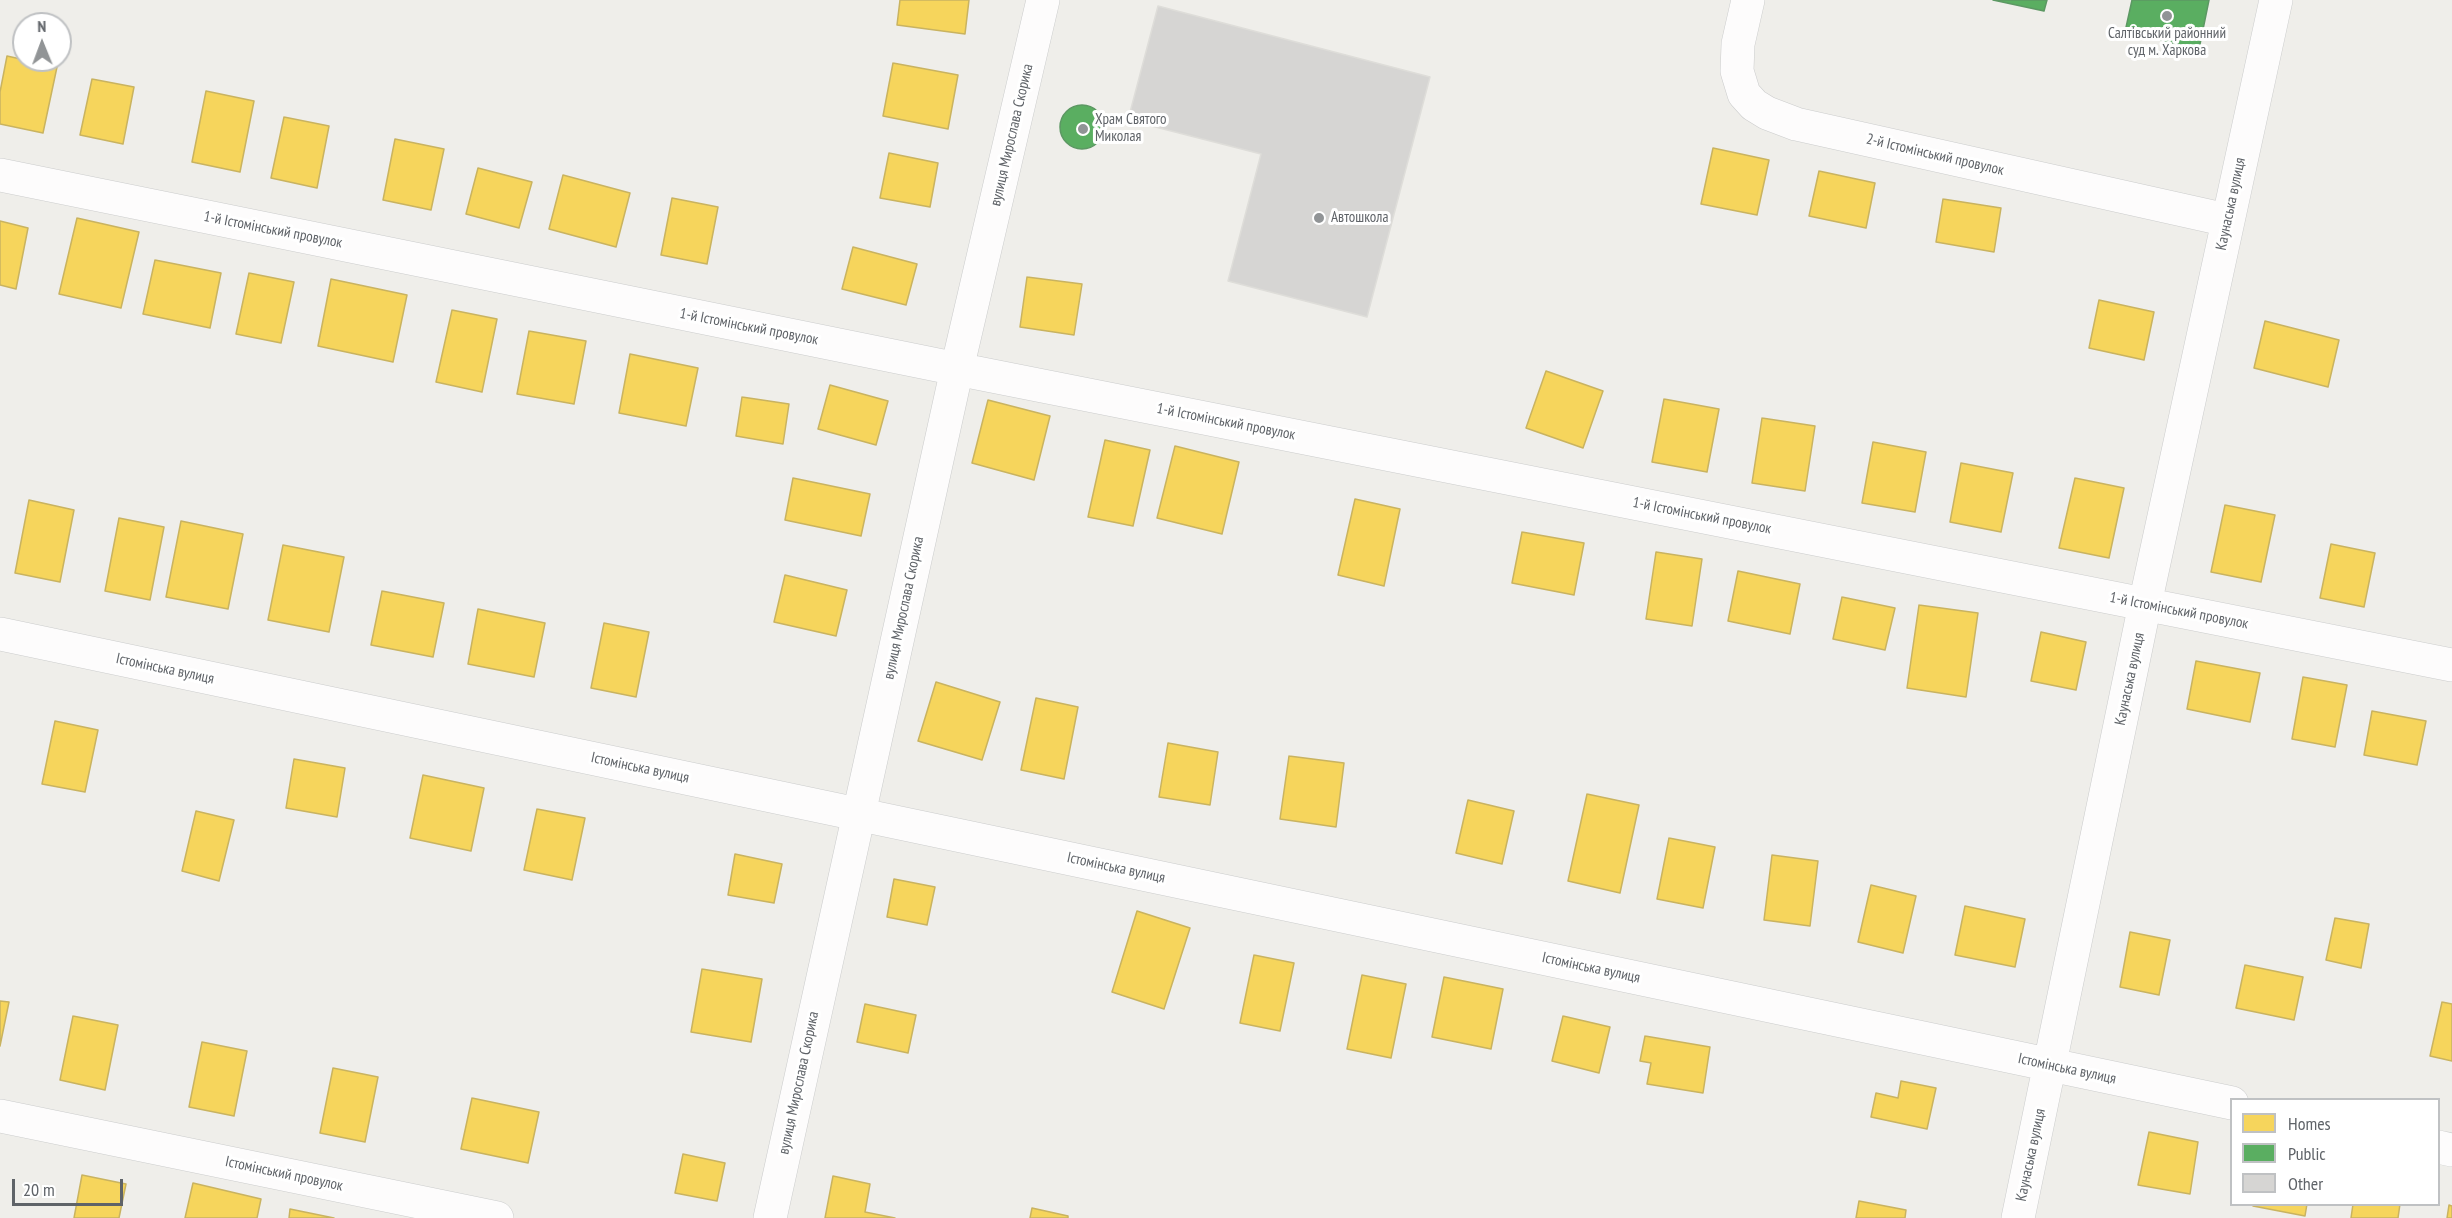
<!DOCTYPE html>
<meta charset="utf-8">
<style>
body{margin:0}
#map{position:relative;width:2452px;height:1218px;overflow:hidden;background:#efeeea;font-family:"PT Sans Narrow",sans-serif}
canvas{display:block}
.legend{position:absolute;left:2230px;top:1098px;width:210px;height:108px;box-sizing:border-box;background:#fff;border:2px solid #bfc1c3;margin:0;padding:8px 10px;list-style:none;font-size:18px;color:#5f6368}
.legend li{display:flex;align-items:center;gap:12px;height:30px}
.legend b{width:30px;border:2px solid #bfc1c3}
.north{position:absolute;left:12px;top:12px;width:60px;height:60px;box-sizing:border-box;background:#fff;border:2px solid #bfc1c3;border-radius:50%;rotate:359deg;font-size:16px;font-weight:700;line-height:24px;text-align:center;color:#5f6368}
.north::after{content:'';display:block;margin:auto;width:21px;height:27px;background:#919496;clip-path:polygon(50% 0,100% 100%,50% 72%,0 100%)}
.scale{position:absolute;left:12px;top:1179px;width:111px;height:27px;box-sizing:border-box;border:3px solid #5f6368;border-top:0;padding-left:8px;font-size:18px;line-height:21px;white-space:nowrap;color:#5f6368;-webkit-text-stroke:4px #fff;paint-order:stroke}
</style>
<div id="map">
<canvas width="2452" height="1218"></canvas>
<ul class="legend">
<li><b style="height:16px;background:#f6d55c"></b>Homes</li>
<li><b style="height:16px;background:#5aae61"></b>Public</li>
<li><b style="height:16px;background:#d6d5d3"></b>Other</li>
</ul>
<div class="north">N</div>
<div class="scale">20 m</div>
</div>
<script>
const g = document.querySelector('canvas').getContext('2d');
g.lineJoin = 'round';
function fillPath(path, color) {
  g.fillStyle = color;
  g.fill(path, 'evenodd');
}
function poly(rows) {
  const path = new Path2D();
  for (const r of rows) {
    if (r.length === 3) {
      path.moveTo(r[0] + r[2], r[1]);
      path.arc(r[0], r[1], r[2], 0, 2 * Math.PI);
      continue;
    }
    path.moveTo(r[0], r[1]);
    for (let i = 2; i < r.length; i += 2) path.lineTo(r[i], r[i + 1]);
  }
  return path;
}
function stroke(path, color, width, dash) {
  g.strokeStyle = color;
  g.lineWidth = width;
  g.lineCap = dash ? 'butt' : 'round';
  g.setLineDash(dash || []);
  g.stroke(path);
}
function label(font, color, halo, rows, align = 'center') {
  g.font = font + ' "PT Sans Narrow",sans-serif';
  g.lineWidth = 6;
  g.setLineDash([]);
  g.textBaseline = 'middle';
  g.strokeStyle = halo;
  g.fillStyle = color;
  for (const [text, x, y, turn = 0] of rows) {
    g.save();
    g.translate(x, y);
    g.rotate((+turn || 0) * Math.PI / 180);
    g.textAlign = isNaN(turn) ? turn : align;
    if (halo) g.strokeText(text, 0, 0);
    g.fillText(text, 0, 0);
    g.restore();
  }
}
const homes = poly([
 [900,0,969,0,965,34,897,25,900,0],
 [7,56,57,67,43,133,0,124,0,92,7,56],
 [893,63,958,75,948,129,883,116,893,63],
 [92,79,134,87,123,144,80,135,92,79],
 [206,91,254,101,240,172,192,162,206,91],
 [284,117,329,126,317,188,271,178,284,117],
 [395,139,444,149,431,210,383,200,395,139],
 [1713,148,1769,160,1757,215,1701,204,1713,148],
 [889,153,938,163,930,207,880,198,889,153],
 [478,168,532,182,519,228,466,214,478,168],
 [1819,171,1875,183,1866,228,1809,216,1819,171],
 [563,175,630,193,616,247,549,229,563,175],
 [672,198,718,207,707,264,661,255,672,198],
 [1943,199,2001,208,1994,252,1936,242,1943,199],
 [77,218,139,232,121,308,59,294,77,218],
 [0,221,28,228,16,289,0,285,0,221],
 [853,247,917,264,906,305,842,289,853,247],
 [155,260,221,273,210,328,143,314,155,260],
 [249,273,294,282,281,343,236,334,249,273],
 [1027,277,1082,284,1074,335,1020,327,1027,277],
 [331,279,407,295,393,362,318,346,331,279],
 [2099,300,2154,312,2144,360,2089,348,2099,300],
 [452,310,497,319,482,392,436,382,452,310],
 [2265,321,2339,340,2328,387,2254,368,2265,321],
 [529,331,586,341,574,404,517,394,529,331],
 [630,354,698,368,686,426,619,413,630,354],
 [1546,371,1603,391,1583,448,1526,428,1546,371],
 [830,385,888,401,876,445,818,429,830,385],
 [742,397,789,404,783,444,736,436,742,397],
 [1664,399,1719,409,1707,472,1652,462,1664,399],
 [988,400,1050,416,1034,480,972,463,988,400],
 [1762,418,1815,426,1805,491,1752,483,1762,418],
 [1105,440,1150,450,1133,526,1088,517,1105,440],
 [1873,442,1926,452,1915,512,1862,503,1873,442],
 [1175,446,1239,462,1222,534,1157,518,1175,446],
 [1961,463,2013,473,2001,532,1950,522,1961,463],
 [793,478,870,494,861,536,785,520,793,478],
 [2075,478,2124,488,2109,558,2059,548,2075,478],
 [1355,499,1400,509,1384,586,1338,575,1355,499],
 [29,500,74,510,60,582,15,573,29,500],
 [2225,505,2275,515,2261,582,2211,572,2225,505],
 [119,518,164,527,150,600,105,591,119,518],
 [181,521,243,534,228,609,166,597,181,521],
 [1522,532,1584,543,1574,595,1512,583,1522,532],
 [2331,544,2375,553,2364,607,2320,598,2331,544],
 [283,545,344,557,329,632,268,620,283,545],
 [1656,552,1702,559,1692,626,1646,619,1656,552],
 [1738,571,1800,584,1790,634,1728,621,1738,571],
 [785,575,847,590,836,636,774,622,785,575],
 [382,591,444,603,433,657,371,645,382,591],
 [1842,597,1895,608,1885,650,1833,639,1842,597],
 [1919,605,1978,613,1966,697,1907,688,1919,605],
 [478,609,545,623,534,677,468,664,478,609],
 [604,623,649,632,636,697,591,688,604,623],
 [2041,632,2086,642,2076,690,2031,681,2041,632],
 [2196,661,2260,673,2250,722,2187,709,2196,661],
 [2303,677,2347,685,2335,747,2292,739,2303,677],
 [936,682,1000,702,982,760,918,741,936,682],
 [1036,698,1078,707,1064,779,1021,770,1036,698],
 [2372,711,2426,721,2417,765,2364,755,2372,711],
 [55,721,98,730,85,792,42,784,55,721],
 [1168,743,1218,752,1210,805,1159,797,1168,743],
 [1289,756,1344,763,1336,827,1280,819,1289,756],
 [294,759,345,768,337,817,286,808,294,759],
 [423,775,484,788,471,851,410,838,423,775],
 [1587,794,1639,805,1620,893,1568,881,1587,794],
 [1468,800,1514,811,1502,864,1456,853,1468,800],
 [537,809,585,818,572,880,524,870,537,809],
 [196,811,234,820,219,881,182,871,196,811],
 [1669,838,1715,847,1703,908,1657,899,1669,838],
 [735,854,782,864,774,903,728,895,735,854],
 [1772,855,1818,861,1810,926,1764,920,1772,855],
 [894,879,935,887,927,925,887,917,894,879],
 [1871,885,1916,896,1903,953,1858,942,1871,885],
 [1965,906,2025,919,2015,967,1955,955,1965,906],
 [1137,911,1190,928,1164,1009,1112,992,1137,911],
 [2335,918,2369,924,2361,968,2326,960,2335,918],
 [2130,932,2170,940,2159,995,2120,987,2130,932],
 [1254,955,1294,963,1280,1031,1240,1023,1254,955],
 [2245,965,2303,977,2294,1020,2236,1008,2245,965],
 [702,969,762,979,751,1042,691,1032,702,969],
 [1362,975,1406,984,1391,1058,1347,1049,1362,975],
 [1444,977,1503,989,1491,1049,1432,1037,1444,977],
 [0,1001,9,1002,0,1046,0,1001],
 [2442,1002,2452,1004,2452,1061,2430,1056,2442,1002],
 [865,1004,916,1015,908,1053,857,1042,865,1004],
 [73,1016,118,1025,105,1090,60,1080,73,1016],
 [1563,1016,1610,1027,1599,1073,1552,1061,1563,1016],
 [1645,1036,1710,1047,1703,1093,1647,1084,1651,1063,1640,1061,1645,1036],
 [202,1042,247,1051,234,1116,189,1107,202,1042],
 [333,1068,378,1077,365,1142,320,1133,333,1068],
 [1901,1081,1936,1088,1927,1129,1871,1117,1876,1093,1898,1098,1901,1081],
 [472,1098,539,1112,528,1163,461,1149,472,1098],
 [2149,1132,2198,1142,2190,1194,2138,1185,2149,1132],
 [683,1154,725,1163,717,1201,675,1193,683,1154],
 [82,1175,126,1184,119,1218,74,1218,82,1175],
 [833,1176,870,1184,865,1212,895,1218,825,1218,833,1176],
 [193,1183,261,1199,257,1218,185,1218,193,1183],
 [1859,1201,1906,1210,1905,1218,1856,1218,1859,1201],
 [2253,1204,2307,1204,2305,1216,2253,1206,2253,1204],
 [2353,1204,2400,1204,2398,1218,2351,1218,2353,1204],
 [2449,1205,2452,1206,2452,1218,2447,1218,2449,1205],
 [1032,1208,1068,1216,1068,1218,1030,1218,1032,1208],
 [290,1209,334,1218,289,1218,290,1209]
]);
const public = poly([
 [1993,0,2047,0,2044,11,1993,0],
 [2132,0,2209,0,2199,49,2125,32,2132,0],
 [1082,127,22]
]);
const building = poly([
 [1158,6,1430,77,1367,317,1228,281,1261,154,1128,120,1158,6]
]);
const minor = poly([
 [1748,0,1738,44,1737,71,1744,94,1754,105,1767,113,1796,124,2227,220],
 [0,175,957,369,2452,665],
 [0,634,2232,1103],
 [0,1116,497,1218],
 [2438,1147,2452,1150],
 [770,1218,957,369,1043,0],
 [2018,1218,2145,604,2276,0]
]);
const markers = [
 [2167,16,6,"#919496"],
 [1083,129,6,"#919496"],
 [1319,218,6,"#919496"]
];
const poiNames = [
 ["Салтівський районний",2167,34,"center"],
 ["суд м. Харкова",2167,51,"center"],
 ["Храм Святого",1095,120],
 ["Миколая",1095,137],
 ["Автошкола",1331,218]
];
const streetNames = [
 ["вулиця Мирослава Скорика",1012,135,-77],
 ["2-й Істомінський провулок",1935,155,13],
 ["Каунаська вулиця",2231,204,-78],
 ["1-й Істомінський провулок",273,230,11],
 ["1-й Істомінський провулок",749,327,11],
 ["1-й Істомінський провулок",1226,422,11],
 ["1-й Істомінський провулок",1702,516,11],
 ["вулиця Мирослава Скорика",904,608,-78],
 ["1-й Істомінський провулок",2179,611,11],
 ["Істомінська вулиця",165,669,12],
 ["Каунаська вулиця",2130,679,-78],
 ["Істомінська вулиця",640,768,12],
 ["Істомінська вулиця",1116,868,12],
 ["Істомінська вулиця",1591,968,12],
 ["Істомінська вулиця",2067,1069,12],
 ["вулиця Мирослава Скорика",799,1083,-78],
 ["Каунаська вулиця",2031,1155,-78],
 ["Істомінський провулок",284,1174,12]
];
fillPath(homes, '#f6d55c');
stroke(homes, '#c9b360', 1.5);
fillPath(public, '#5aae61');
stroke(public, '#5c9863', 1.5);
fillPath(building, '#d6d5d3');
stroke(building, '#deddd9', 1.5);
stroke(minor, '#cbcccc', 34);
stroke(minor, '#fdfcfc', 33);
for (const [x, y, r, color] of markers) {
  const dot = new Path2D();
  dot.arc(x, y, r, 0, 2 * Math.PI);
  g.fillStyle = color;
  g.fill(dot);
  stroke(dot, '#fff', 2);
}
label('15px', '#5f6368', '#fff', poiNames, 'left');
label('15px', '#5f6368', '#fff', streetNames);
</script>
